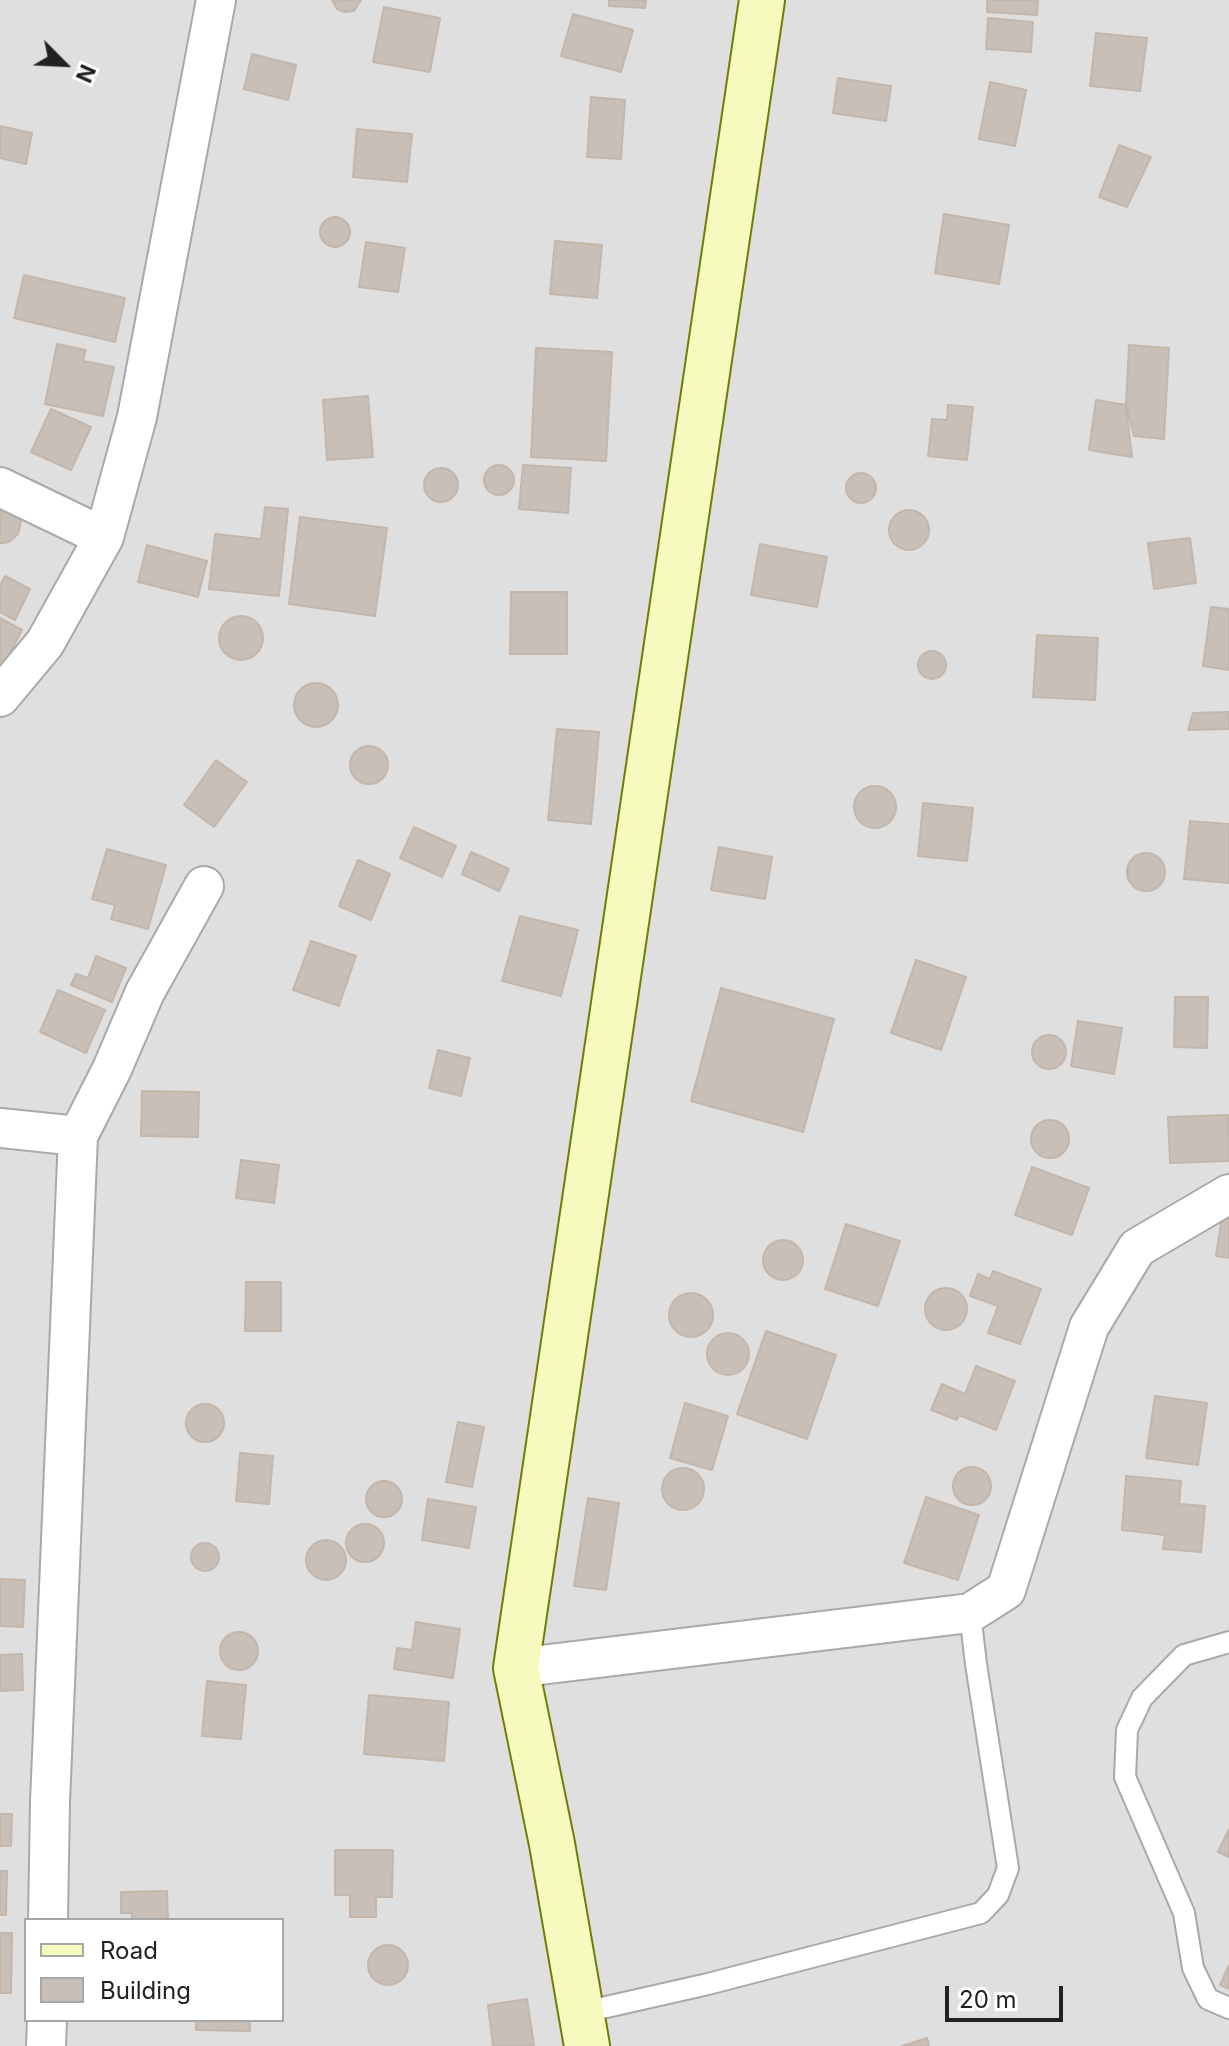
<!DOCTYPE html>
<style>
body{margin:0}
#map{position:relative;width:1229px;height:2046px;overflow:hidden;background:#f2efe9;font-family:Inter,sans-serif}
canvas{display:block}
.legend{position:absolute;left:24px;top:1918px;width:260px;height:104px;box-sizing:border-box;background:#fff;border:2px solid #a7a7a7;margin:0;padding:10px 14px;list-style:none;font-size:24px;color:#222}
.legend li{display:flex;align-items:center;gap:16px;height:40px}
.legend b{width:40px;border:2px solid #a7a7a7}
.north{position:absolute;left:24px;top:24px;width:80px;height:80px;-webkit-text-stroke:6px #fff;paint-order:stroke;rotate:114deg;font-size:22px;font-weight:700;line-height:32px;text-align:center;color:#222}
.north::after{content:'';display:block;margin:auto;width:28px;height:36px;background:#222;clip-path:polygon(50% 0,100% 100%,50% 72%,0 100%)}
.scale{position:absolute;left:945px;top:1986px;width:118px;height:36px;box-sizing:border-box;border:4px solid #222;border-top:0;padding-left:10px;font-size:24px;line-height:28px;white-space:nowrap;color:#222;-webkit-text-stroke:6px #fff;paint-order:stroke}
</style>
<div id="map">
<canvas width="1229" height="2046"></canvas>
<ul class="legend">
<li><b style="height:10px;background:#f7fabf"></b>Road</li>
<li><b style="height:22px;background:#c7bfb8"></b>Building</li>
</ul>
<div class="north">N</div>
<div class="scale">20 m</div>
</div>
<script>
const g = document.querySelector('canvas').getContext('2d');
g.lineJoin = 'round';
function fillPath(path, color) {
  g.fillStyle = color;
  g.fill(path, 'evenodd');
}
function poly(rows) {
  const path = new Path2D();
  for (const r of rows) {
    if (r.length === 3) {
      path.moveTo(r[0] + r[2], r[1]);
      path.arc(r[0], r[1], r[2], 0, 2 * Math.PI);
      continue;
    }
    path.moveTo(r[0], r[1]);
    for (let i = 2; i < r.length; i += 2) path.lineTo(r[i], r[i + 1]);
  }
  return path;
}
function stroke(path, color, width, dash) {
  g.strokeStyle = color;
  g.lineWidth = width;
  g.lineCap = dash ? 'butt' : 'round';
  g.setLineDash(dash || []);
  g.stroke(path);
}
const residential = poly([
 [0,0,1229,0,1229,2046,0,2046],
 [26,1920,282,1920,282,2020,26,2020]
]);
const building = poly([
 [332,0,361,0,354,11,345,12,337,9,332,0],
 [609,0,646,0,645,8,609,6,609,0],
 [987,0,1038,0,1037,15,987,12,987,0],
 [384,7,440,18,430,72,373,62,384,7],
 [573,14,633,30,621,72,561,56,573,14],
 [988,18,1033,22,1031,52,986,49,988,18],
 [1096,33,1147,38,1140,91,1090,86,1096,33],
 [252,54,296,65,288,100,244,89,252,54],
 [838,78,891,86,886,121,833,113,838,78],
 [990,82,1026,90,1015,146,979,139,990,82],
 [591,97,625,100,621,159,587,157,591,97],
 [0,126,32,133,26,164,0,158,0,126],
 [357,129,412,134,407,182,353,177,357,129],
 [1119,145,1151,157,1127,207,1099,197,1119,145],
 [944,214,1009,225,999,284,935,273,944,214],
 [335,232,15],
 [555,241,602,245,597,298,550,294,555,241],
 [366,242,405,248,398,292,359,287,366,242],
 [24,275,125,298,115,342,14,318,24,275],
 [57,344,86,350,83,361,114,367,103,416,45,404,57,344],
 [1129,345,1169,348,1164,439,1134,436,1126,405,1129,345],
 [536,348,612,352,606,461,531,457,536,348],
 [368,396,373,457,327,460,323,400,368,396],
 [1096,400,1126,405,1132,457,1089,450,1096,400],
 [948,405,973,407,967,460,928,456,932,419,947,420,948,405],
 [51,409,91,427,71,470,31,452,51,409],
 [499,480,15],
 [523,465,571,468,568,513,519,509,523,465],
 [441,485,17],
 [861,488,15],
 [0,507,20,517,21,522,18,534,9,542,3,543,0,543,0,507],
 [265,507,288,509,279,596,209,589,215,534,261,539,265,507],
 [909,530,20],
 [300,517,387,528,375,616,289,604,300,517],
 [1190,538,1196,583,1154,589,1148,543,1190,538],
 [760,544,827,557,817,607,751,595,760,544],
 [147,545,207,561,198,597,138,582,147,545],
 [5,576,30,589,15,620,0,612,0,586,5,576],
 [511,592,567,592,567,654,510,654,511,592],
 [1211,607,1229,609,1229,670,1203,666,1211,607],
 [241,638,22],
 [0,618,22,630,1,671,0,671,0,618],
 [1037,635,1098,638,1095,700,1033,697,1037,635],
 [932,665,14],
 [316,705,22],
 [1229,712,1229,729,1188,730,1193,713,1229,712],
 [557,729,599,732,591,824,548,820,557,729],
 [369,765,19],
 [216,760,247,782,214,827,184,805,216,760],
 [875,807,21],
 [923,803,973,808,967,861,918,856,923,803],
 [1190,821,1229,824,1229,883,1184,879,1190,821],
 [414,827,456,846,442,877,400,858,414,827],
 [719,847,772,857,765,899,711,890,719,847],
 [107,849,166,865,148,929,111,919,115,905,92,899,107,849],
 [471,852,509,869,499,891,462,874,471,852],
 [1146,872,19],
 [358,860,390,874,371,920,339,906,358,860],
 [520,916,578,930,561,996,502,981,520,916],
 [311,941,356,956,339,1006,293,990,311,941],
 [96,956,126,968,112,1002,71,985,76,974,88,978,96,956],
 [916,960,966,977,941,1050,891,1033,916,960],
 [721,988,834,1019,803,1132,691,1101,721,988],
 [58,990,105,1010,86,1053,40,1032,58,990],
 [1175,997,1208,997,1207,1048,1174,1047,1175,997],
 [1078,1021,1122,1028,1114,1074,1071,1066,1078,1021],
 [1049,1052,17],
 [438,1050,470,1058,461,1096,429,1088,438,1050],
 [142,1091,199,1092,198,1137,141,1136,142,1091],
 [1228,1115,1229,1161,1170,1163,1168,1117,1228,1115],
 [1050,1139,19],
 [241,1160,279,1165,274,1203,236,1198,241,1160],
 [1032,1167,1089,1188,1072,1235,1015,1215,1032,1167],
 [1223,1210,1229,1211,1229,1258,1216,1256,1223,1210],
 [846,1224,900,1241,878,1306,825,1289,846,1224],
 [783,1260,20],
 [993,1271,1041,1289,1020,1344,988,1333,998,1306,970,1296,978,1274,990,1279,993,1271],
 [246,1282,281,1282,281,1331,245,1331,246,1282],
 [946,1309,21],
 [691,1315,22],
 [766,1331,836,1355,807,1439,737,1414,766,1331],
 [728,1354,21],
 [976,1366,1015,1381,996,1430,959,1415,957,1420,931,1410,942,1384,965,1394,976,1366],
 [1155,1396,1207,1403,1198,1465,1146,1458,1155,1396],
 [685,1403,728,1416,712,1470,670,1458,685,1403],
 [205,1423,19],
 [458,1422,484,1427,472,1487,446,1482,458,1422],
 [240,1453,273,1456,269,1504,236,1501,240,1453],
 [972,1486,19],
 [683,1489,21],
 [1126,1476,1181,1481,1179,1504,1205,1506,1201,1552,1163,1549,1165,1535,1122,1530,1126,1476],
 [384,1499,18],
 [926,1497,979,1515,958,1580,904,1563,926,1497],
 [588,1498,619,1503,606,1590,574,1586,588,1498],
 [428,1499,476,1507,469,1548,422,1540,428,1499],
 [365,1543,19],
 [326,1560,20],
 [205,1557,14],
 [0,1579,25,1580,23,1627,0,1626,0,1579],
 [416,1622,460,1629,453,1678,394,1669,397,1648,412,1650,416,1622],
 [239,1651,19],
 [22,1654,23,1690,0,1691,0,1655,22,1654],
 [207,1681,246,1685,241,1739,202,1736,207,1681],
 [369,1695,449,1702,444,1761,364,1754,369,1695],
 [0,1814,12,1814,11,1846,0,1846,0,1814],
 [1229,1829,1229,1857,1218,1852,1229,1829],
 [335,1850,393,1850,392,1897,376,1897,376,1917,350,1917,350,1895,335,1895,335,1850],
 [0,1871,7,1871,6,1915,0,1915,0,1871],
 [167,1891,168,1920,132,1920,132,1913,121,1913,121,1892,167,1891],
 [0,1933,12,1933,11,1993,0,1993,0,1933],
 [388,1965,20],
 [1229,1965,1229,1989,1220,1985,1229,1965],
 [527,1999,534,2046,493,2046,488,2005,527,1999],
 [196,2020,250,2020,250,2031,196,2030,196,2020],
 [927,2038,929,2046,902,2046,927,2038]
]);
const lane = poly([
 [1229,1642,1184,1655,1142,1698,1127,1730,1125,1777,1184,1913,1193,1968,1208,1999,1229,2008],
 [580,2013,708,1984,981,1913,998,1895,1008,1868,976,1664,970,1613]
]);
const street = poly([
 [0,487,104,537],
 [0,697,45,643,104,537,137,417,216,0],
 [0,1128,78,1136,50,1802,48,1920],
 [78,1136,112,1069,145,992,204,886],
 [516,1668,970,1613,1006,1590,1089,1327,1137,1248,1229,1194],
 [46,2046,47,2020]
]);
const secondary = poly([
 [587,2046,552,1844,516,1668,762,0]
]);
fillPath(residential, '#e0dfdf');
fillPath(building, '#c7bfb8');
stroke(building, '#c4b6ab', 2);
stroke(lane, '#a9a9a9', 24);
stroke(street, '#a9a9a9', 42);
stroke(secondary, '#707d05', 48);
stroke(lane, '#fff', 20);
stroke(street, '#fff', 38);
stroke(secondary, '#f7fabf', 44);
</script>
